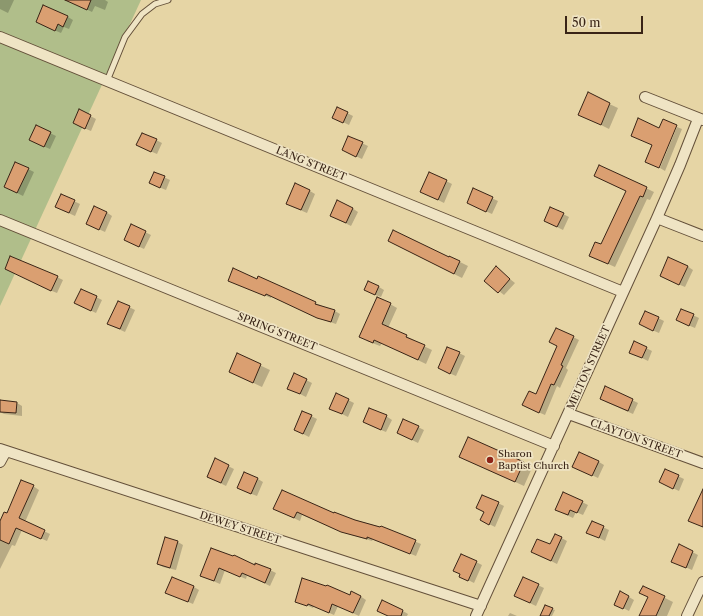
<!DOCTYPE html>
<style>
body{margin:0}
#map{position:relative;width:703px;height:616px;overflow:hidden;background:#e6d5a5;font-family:"Libre Caslon Text",serif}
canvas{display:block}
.scale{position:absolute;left:565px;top:16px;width:78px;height:18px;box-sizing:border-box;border:2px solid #392416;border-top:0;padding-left:5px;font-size:12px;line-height:14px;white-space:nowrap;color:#392416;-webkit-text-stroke:3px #efe4c4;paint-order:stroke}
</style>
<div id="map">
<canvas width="703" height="616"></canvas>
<div class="scale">50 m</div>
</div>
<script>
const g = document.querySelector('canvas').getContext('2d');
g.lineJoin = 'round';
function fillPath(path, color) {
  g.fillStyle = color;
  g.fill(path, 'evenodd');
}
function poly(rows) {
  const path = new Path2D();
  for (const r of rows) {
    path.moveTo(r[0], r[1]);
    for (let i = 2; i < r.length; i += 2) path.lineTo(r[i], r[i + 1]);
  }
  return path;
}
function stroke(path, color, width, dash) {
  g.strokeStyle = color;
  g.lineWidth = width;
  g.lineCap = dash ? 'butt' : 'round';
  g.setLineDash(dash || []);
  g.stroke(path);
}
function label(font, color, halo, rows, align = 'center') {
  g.font = font + ' "Libre Caslon Text",serif';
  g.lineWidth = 3.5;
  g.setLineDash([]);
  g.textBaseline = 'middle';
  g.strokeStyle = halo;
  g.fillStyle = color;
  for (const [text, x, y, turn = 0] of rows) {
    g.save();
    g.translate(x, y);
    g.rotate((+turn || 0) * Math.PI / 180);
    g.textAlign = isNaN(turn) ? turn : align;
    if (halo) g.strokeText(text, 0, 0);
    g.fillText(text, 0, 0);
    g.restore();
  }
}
const green = poly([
 [0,0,141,0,0,306]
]);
const shadow = poly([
 [0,0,14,0,8,13,0,9],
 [74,0,105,0,108,2,105,10,95,6,92,12,78,5],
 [68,17,73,20,69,29,64,27,61,33,42,25],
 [588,94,618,108,609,129,579,114],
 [79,110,96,119,91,131,79,126],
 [347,113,353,116,349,125,339,120],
 [677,127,682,129,665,171,660,168],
 [50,133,56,136,50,149,36,143],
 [349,137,368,146,362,159,349,153],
 [156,140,162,143,157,154,143,148],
 [600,166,654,192,650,200,647,199,615,267,597,259,602,246,627,191,595,176],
 [28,169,34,172,23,196,5,187],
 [155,173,170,180,166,190,156,186],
 [430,173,452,184,444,203,422,192],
 [474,190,498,201,492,214,468,203],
 [310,191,315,194,307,213,293,207],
 [61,195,80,204,75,216,62,210],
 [352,208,358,212,351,226,331,216],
 [106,212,112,216,105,232,92,226],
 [563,214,569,217,563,230,545,221],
 [145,232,151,235,144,249,125,240],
 [450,257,468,266,462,278,444,269],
 [687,266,693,270,685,287,666,279],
 [496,268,515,283,504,295,485,280],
 [57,277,63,280,57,293,42,287],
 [258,280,335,311,340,314,336,324,324,320,271,296,271,298,234,283],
 [379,287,384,290,381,297,370,293],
 [96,297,102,300,96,313,81,306],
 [390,304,397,308,388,328,406,336,414,340,413,341,432,350,426,364,382,343,380,346,367,341],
 [129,307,135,310,125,332,114,327],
 [682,310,699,318,695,328,683,323],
 [658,318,664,321,659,333,645,327],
 [573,337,579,340,566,368,568,370,560,388,557,386,545,415,529,408,537,395,558,346],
 [646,348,652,351,648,361,636,355],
 [459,353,465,356,456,376,444,371],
 [238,355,270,370,262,387,230,372],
 [306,380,312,383,306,397,294,391],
 [606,387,638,403,633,414,606,402],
 [336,394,354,403,348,417,336,411],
 [0,401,17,403,22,406,22,416,4,414,0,412],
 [311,416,317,419,309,437,295,430],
 [386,416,392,420,386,432,369,425],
 [418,427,424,430,418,443,398,433],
 [461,457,523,463,532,468,524,486],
 [599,462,604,465,598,478,579,469],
 [228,466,234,469,226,486,208,477],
 [665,470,684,479,679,491,666,485],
 [258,479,263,482,257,496,244,491],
 [33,486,39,490,25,522,50,534,47,541,22,530,15,546,12,545,0,569,0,523],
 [483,496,504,506,495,527,487,523],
 [582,502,588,505,583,515,576,512,573,518,562,513],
 [274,509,334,514,381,527,421,544,416,556,373,539,372,541,348,534,302,515,300,521],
 [592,522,609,530,605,541,593,535],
 [556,535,567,541,557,564,533,552,551,546],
 [178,542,183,545,176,570,163,567,158,564],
 [679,545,698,555,692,570,678,564],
 [211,549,270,570,276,573,270,586,247,575,246,579,225,570,220,584,201,576],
 [462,555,482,565,474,583,466,579],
 [523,578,544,588,536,606,521,599],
 [194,587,199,590,193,604,172,595],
 [643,587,673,602,667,616,643,616,648,597,641,593],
 [350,596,360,596,366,600,359,616,338,606,334,615,314,606,313,608,296,601],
 [629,597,634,600,629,611,621,607],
 [382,602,403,611,408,614,407,616,388,616],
 [552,609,555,610,552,616,543,616],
 [510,613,517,616,508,616]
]);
const building = poly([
 [65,0,91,0,87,10,65,0],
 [43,5,68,16,63,27,58,24,55,31,36,22,43,5],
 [588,92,610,103,601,125,578,115,588,92],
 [337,107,348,112,343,123,332,118,337,107],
 [79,109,91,115,85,129,73,123,79,109],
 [638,118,659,128,663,119,677,125,659,168,645,162,652,145,631,136,638,118],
 [36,125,51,132,44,147,29,140,36,125],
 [142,133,157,139,151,152,136,145,142,133],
 [348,136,363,142,356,157,342,150,348,136],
 [15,162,29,168,17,193,4,187,15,162],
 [599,165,647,187,643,197,640,196,608,264,589,256,595,242,601,244,626,191,594,176,599,165],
 [154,172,165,176,160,188,149,183,154,172],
 [429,172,447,180,438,200,420,192,429,172],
 [295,183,310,190,301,210,286,204,295,183],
 [473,188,493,197,486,212,467,203,473,188],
 [61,194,75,200,69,213,55,207,61,194],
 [337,200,353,208,346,223,330,216,337,200],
 [94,206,107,212,99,230,86,224,94,206],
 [550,207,564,213,557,227,544,221,550,207],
 [131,224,146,231,139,247,124,240,131,224],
 [393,230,449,257,449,256,460,261,454,274,388,241,393,230],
 [10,256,58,276,51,291,5,269,10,256],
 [668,257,688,266,679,285,660,276,668,257],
 [496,266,510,279,498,293,484,281,496,266],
 [233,268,257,279,258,276,316,302,315,304,335,310,331,322,317,318,266,294,265,296,228,281,233,268],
 [368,281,379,286,375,295,364,290,368,281],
 [81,289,97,296,91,311,74,303,81,289],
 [377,297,391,303,382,324,407,335,406,337,425,345,418,360,374,340,373,343,359,337,377,297],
 [118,301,130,306,120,329,107,324,118,301],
 [681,309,694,314,689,326,676,320,681,309],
 [645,311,659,317,653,331,639,324,645,311],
 [556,328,574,336,561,365,563,366,554,385,551,384,539,413,522,405,529,391,536,394,557,346,549,342,556,328],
 [634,341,647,347,642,358,629,353,634,341],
 [447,347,460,352,450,374,438,368,447,347],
 [237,353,261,364,253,383,229,372,237,353],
 [294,373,307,379,300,394,287,389,294,373],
 [605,386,633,399,628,411,600,399,605,386],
 [336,393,349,399,342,414,329,409,336,393],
 [0,400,17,402,16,413,0,412,0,400],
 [369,408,387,415,381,430,363,422,369,408],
 [302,411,312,415,303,434,294,430,302,411],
 [403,419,419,426,412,440,397,433,403,419],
 [468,437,524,462,515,482,459,457,468,437],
 [579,452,599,461,592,476,572,467,579,452],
 [215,458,229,465,221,483,207,477,215,458],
 [665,469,679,475,673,489,659,482,665,469],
 [244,472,258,478,251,494,237,488,244,472],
 [21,480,34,485,19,518,45,530,41,539,16,528,9,544,0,540,0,521,4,512,7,513,21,480],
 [703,489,703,527,688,521,703,489],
 [282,490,334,513,334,512,355,520,380,527,381,526,416,540,410,554,367,537,367,539,341,532,297,512,294,518,273,509,282,490],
 [563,492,583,501,577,513,570,510,568,515,555,510,563,492],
 [482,495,499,502,489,525,480,520,484,512,476,508,482,495],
 [592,521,604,526,599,538,586,533,592,521],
 [555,534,562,537,551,561,531,552,537,539,550,544,555,534],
 [165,537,178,541,170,568,157,564,165,537],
 [679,544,693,551,686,568,671,562,679,544],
 [211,548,233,556,234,555,255,565,255,563,271,569,265,583,242,573,240,577,219,568,214,581,200,576,211,548],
 [461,554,477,561,468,581,459,577,460,574,453,571,461,554],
 [172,577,194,586,188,602,165,593,172,577],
 [523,577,539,584,530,603,514,596,523,577],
 [302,578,326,586,327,585,350,595,351,591,361,596,353,613,332,604,329,613,308,604,307,606,295,602,302,578],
 [643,586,665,596,656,616,639,616,648,597,639,593,643,586],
 [620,591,629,596,623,609,614,605,620,591],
 [382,600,403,610,401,616,388,616,377,611,382,600],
 [545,605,553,608,549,616,540,616,545,605]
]);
const service = poly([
 [107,81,125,37,142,14,155,4,168,0]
]);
const minor = poly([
 [0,37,623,292],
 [645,97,703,120],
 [657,218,703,236],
 [0,220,554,446],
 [569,414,703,463],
 [0,449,481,606],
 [0,462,6,451],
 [476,616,657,218,680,165,698,119],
 [687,616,703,582]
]);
const markers = [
 [490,460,4,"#8f2418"]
];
const streetNames = [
 ["LANG STREET",311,164,22],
 ["SPRING STREET",277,332,22],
 ["MELTON STREET",589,368,-66],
 ["CLAYTON STREET",636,439,20],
 ["DEWEY STREET",240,528,18]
];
const poiNames = [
 ["Sharon",498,454],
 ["Baptist Church",498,466]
];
fillPath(green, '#b0be8a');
fillPath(shadow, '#0003');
fillPath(building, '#da9f71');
stroke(building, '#392416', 1);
stroke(service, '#64503a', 7);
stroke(minor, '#64503a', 12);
stroke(service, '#efe4c4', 5);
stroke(minor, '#efe4c4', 10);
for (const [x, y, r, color] of markers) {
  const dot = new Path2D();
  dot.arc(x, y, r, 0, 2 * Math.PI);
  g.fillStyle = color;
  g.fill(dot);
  stroke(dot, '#efe4c4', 1.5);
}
label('10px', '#392416', '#efe4c4', streetNames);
label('10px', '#392416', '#efe4c4', poiNames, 'left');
</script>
